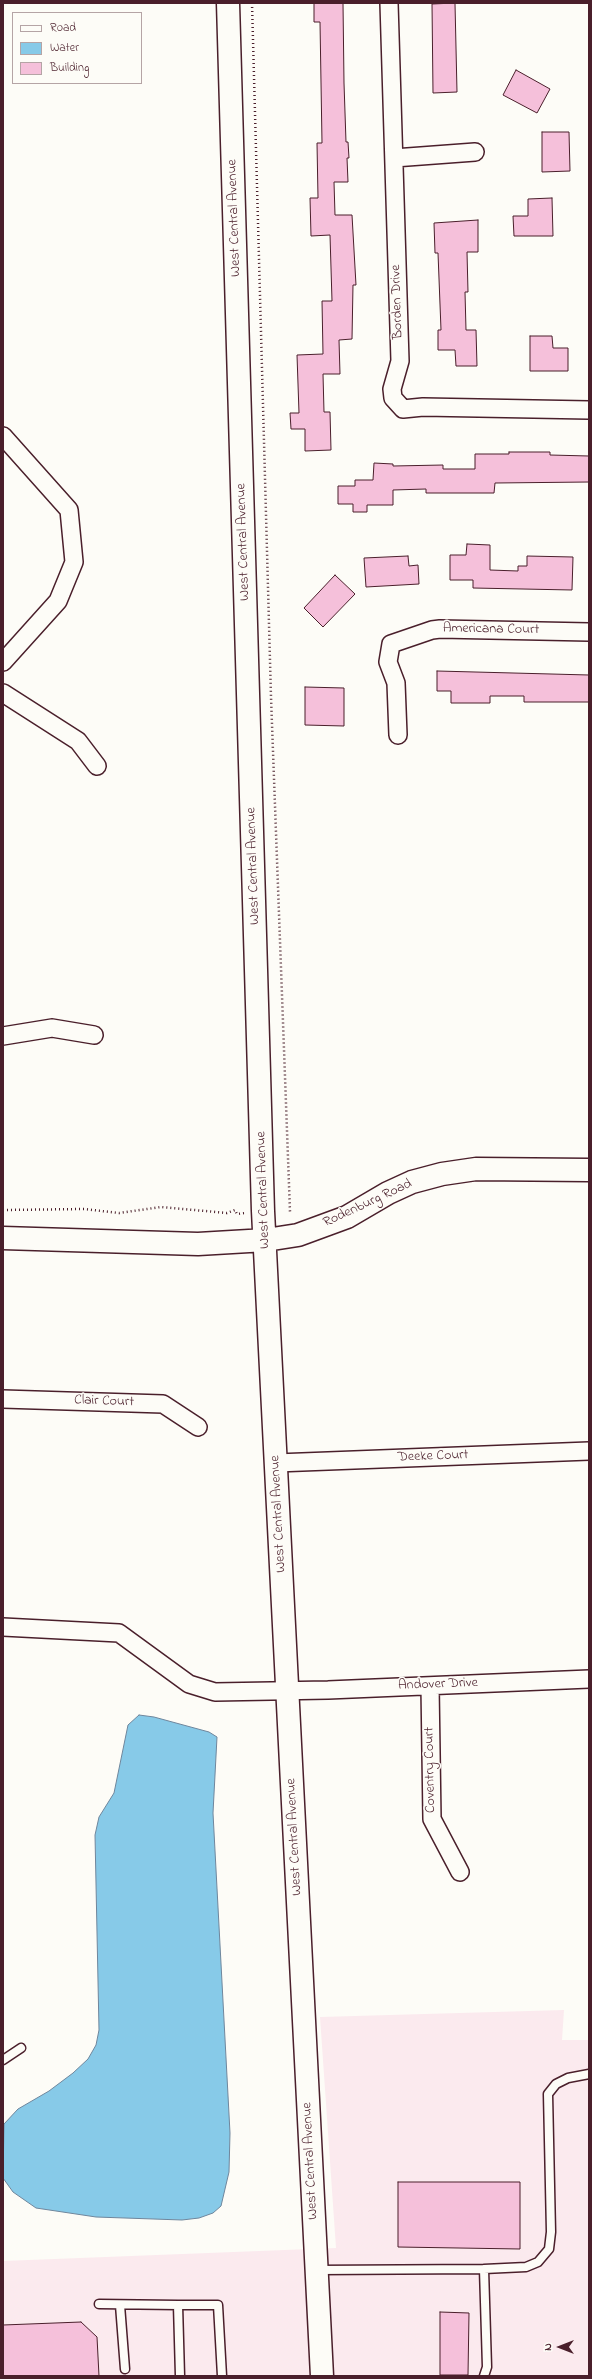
<!DOCTYPE html>
<style>
body{margin:0}
#map{position:relative;width:592px;height:2379px;overflow:hidden;background:#fdfcf7;font-family:"Indie Flower",sans-serif}
canvas{display:block}
.frame{position:absolute;inset:0;border:4px solid #4a1f2b;pointer-events:none}
.legend{position:absolute;left:12px;top:12px;width:130px;height:72px;box-sizing:border-box;background:#fdfcf7;border:1px solid #b5a4a5;margin:0;padding:5px 7px;list-style:none;font-size:12px;color:#4a1f2b}
.legend li{display:flex;align-items:center;gap:8px;height:20px}
.legend b{width:20px;border:1px solid #b5a4a5}
.north{position:absolute;left:540px;top:2327px;width:40px;height:40px;-webkit-text-stroke:3px #fdfcf7;paint-order:stroke;rotate:270deg;font-size:11px;font-weight:700;line-height:16px;text-align:center;color:#4a1f2b}
.north::after{content:'';display:block;margin:auto;width:14px;height:18px;background:#4a1f2b;clip-path:polygon(50% 0,100% 100%,50% 72%,0 100%)}
</style>
<div id="map">
<canvas width="592" height="2379"></canvas>
<div class="frame"></div>
<ul class="legend">
<li><b style="height:5px;background:#fdfcf7"></b>Road</li>
<li><b style="height:11px;background:#87cae8"></b>Water</li>
<li><b style="height:11px;background:#f5c0da"></b>Building</li>
</ul>
<div class="north">N</div>
</div>
<script>
const g = document.querySelector('canvas').getContext('2d');
g.lineJoin = 'round';
function fillPath(path, color) {
  g.fillStyle = color;
  g.fill(path, 'evenodd');
}
function poly(rows) {
  const path = new Path2D();
  for (const r of rows) {
    path.moveTo(r[0], r[1]);
    for (let i = 2; i < r.length; i += 2) path.lineTo(r[i], r[i + 1]);
  }
  return path;
}
function stroke(path, color, width, dash) {
  g.strokeStyle = color;
  g.lineWidth = width;
  g.lineCap = dash ? 'butt' : 'round';
  g.setLineDash(dash || []);
  g.stroke(path);
}
function label(font, color, halo, rows, align = 'center') {
  g.font = font + ' "Indie Flower",sans-serif';
  g.lineWidth = 3;
  g.setLineDash([]);
  g.textBaseline = 'middle';
  g.strokeStyle = halo;
  g.fillStyle = color;
  for (const [text, x, y, turn = 0] of rows) {
    g.save();
    g.translate(x, y);
    g.rotate((+turn || 0) * Math.PI / 180);
    g.textAlign = isNaN(turn) ? turn : align;
    if (halo) g.strokeText(text, 0, 0);
    g.fillText(text, 0, 0);
    g.restore();
  }
}
const built = poly([
 [564,2010,562,2040,589,2040,589,2376,3,2376,3,2261,336,2248,320,2017]
]);
const water = poly([
 [139,1715,154,1717,209,1732,217,1737,213,1813,230,2133,229,2172,221,2206,213,2213,199,2218,182,2220,96,2217,36,2208,13,2192,3,2178,4,2124,18,2109,49,2091,73,2073,88,2059,96,2045,99,2030,95,1835,99,1817,114,1793,128,1725,139,1715]
]);
const building = poly([
 [314,3,343,3,344,83,346,142,348,142,349,158,347,158,348,182,334,182,335,215,352,215,356,285,353,285,352,339,339,340,340,374,323,374,324,412,330,412,331,450,305,451,305,429,291,429,290,413,299,413,297,355,323,354,322,301,332,301,330,235,311,236,310,198,318,198,317,143,322,143,320,22,314,22,314,3],
 [455,3,457,92,433,93,432,4,455,3],
 [516,70,550,89,537,113,503,95,516,70],
 [542,132,569,132,570,171,542,172,542,132],
 [552,198,553,236,514,236,513,216,528,216,528,199,552,198],
 [478,220,478,252,467,252,468,292,465,292,466,330,476,330,477,366,456,366,455,350,438,350,438,330,441,330,438,253,435,253,434,223,478,220],
 [530,336,552,336,553,348,568,348,568,371,530,371,530,336],
 [509,452,550,452,550,455,589,456,589,482,495,483,494,493,426,493,426,489,393,490,393,505,367,505,367,512,353,512,353,504,338,504,338,486,355,486,355,480,373,480,374,463,393,464,393,466,443,465,443,469,475,469,475,454,509,454,509,452],
 [467,544,490,545,490,570,518,571,518,566,527,566,527,556,573,557,572,590,473,588,473,580,450,580,450,555,466,555,467,544],
 [408,556,409,566,418,565,419,584,366,587,364,558,408,556],
 [335,575,355,594,323,627,304,608,335,575],
 [437,671,589,675,589,702,524,702,524,696,490,696,490,703,451,703,451,691,437,691,437,671],
 [305,687,344,688,344,726,305,725,305,687],
 [398,2182,520,2182,520,2249,398,2247,398,2182],
 [440,2312,469,2313,468,2375,440,2375,440,2312],
 [81,2322,97,2337,99,2376,3,2376,3,2325,81,2322]
]);
const path = poly([
 [252,3,271,697,290,1212],
 [3,1210,84,1209,119,1213,161,1207,227,1213,235,1210,237,1214,245,1213]
]);
const lane = poly([
 [3,2060,21,2048],
 [484,2269,526,2267,538,2262,549,2249,551,2232,548,2094,556,2084,568,2078,589,2074],
 [317,2270,484,2269,487,2367,484,2376],
 [99,2304,178,2305,180,2376],
 [120,2305,125,2369],
 [178,2305,218,2305,222,2376]
]);
const street = poly([
 [389,3,400,361,392,389,393,398,403,409,423,407,589,410],
 [394,158,475,152],
 [3,436,69,510,74,562,58,601,3,662],
 [3,693,78,741,97,766],
 [398,735,396,683,388,662,391,644,432,630,440,629,589,632],
 [3,1036,52,1028,94,1035],
 [3,1399,163,1404,198,1427],
 [276,1463,589,1451],
 [3,1627,119,1633,189,1684,215,1692,328,1690,589,1679],
 [430,1686,432,1819,460,1872]
]);
const secondary = poly([
 [228,3,263,1211,322,2376],
 [3,1238,198,1244,266,1240,298,1235,347,1217,388,1193,412,1182,442,1174,476,1169,589,1170]
]);
const streetNames = [
 ["West Central Avenue",235,218,-92],
 ["Borden Drive",398,302,-92],
 ["West Central Avenue",244,542,-92],
 ["Americana Court",491,630,1],
 ["West Central Avenue",254,866,-92],
 ["West Central Avenue",264,1190,-92],
 ["Rodenburg Road",368,1204,-25],
 ["Clair Court",104,1402,2],
 ["Deeke Court",433,1457,-2],
 ["West Central Avenue",279,1514,-93],
 ["Andover Drive",438,1685,-2],
 ["Coventry Court",431,1770,-91],
 ["West Central Avenue",295,1837,-93],
 ["West Central Avenue",311,2161,-93]
];
fillPath(built, '#fbeaee');
fillPath(water, '#87cae8');
stroke(water, '#6f869c', 1);
fillPath(building, '#f5c0da');
stroke(building, '#4a1f2b', 1);
stroke(lane, '#4a1f2b', 11);
stroke(street, '#4a1f2b', 20);
stroke(secondary, '#4a1f2b', 25);
stroke(path, '#4a1f2b', 2.5, [1, 3]);
stroke(lane, '#fdfcf7', 8);
stroke(street, '#fdfcf7', 17);
stroke(secondary, '#fdfcf7', 22);
label('14px', '#4a1f2b', '#fdfcf7', streetNames);
</script>
